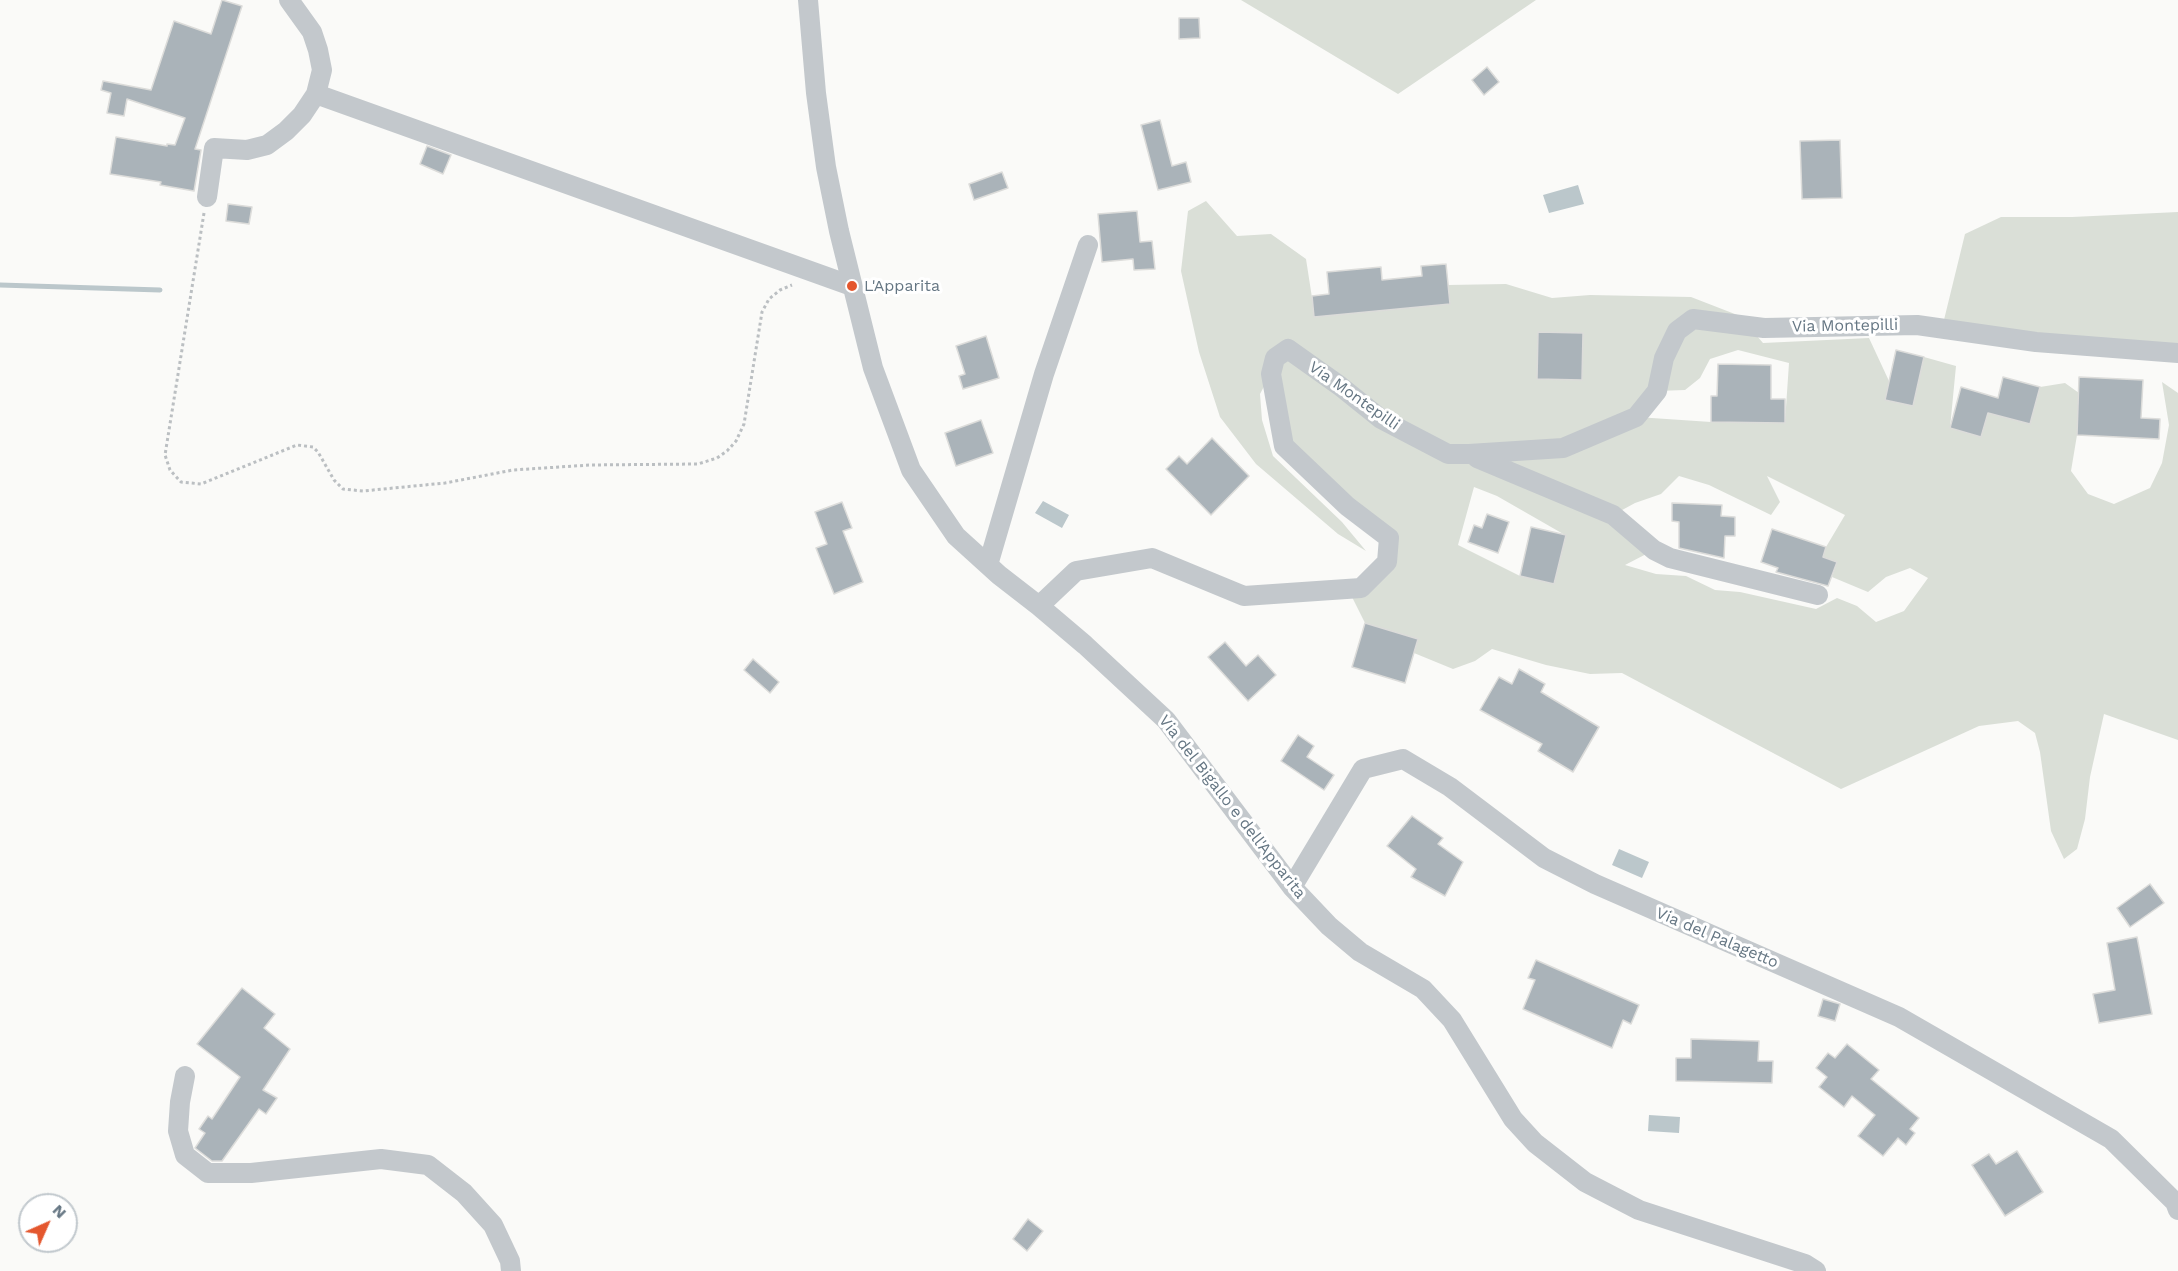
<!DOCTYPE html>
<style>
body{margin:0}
#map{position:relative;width:2178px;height:1271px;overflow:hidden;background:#fafaf8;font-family:"Work Sans",sans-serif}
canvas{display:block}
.north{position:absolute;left:18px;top:1193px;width:60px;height:60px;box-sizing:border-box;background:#fff;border:2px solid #c1c8cd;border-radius:50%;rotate:45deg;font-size:16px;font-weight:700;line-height:24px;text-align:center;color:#657683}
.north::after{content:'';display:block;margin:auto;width:21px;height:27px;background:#e4572e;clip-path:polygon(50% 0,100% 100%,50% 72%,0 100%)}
</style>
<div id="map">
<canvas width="2178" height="1271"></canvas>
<div class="north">N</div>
</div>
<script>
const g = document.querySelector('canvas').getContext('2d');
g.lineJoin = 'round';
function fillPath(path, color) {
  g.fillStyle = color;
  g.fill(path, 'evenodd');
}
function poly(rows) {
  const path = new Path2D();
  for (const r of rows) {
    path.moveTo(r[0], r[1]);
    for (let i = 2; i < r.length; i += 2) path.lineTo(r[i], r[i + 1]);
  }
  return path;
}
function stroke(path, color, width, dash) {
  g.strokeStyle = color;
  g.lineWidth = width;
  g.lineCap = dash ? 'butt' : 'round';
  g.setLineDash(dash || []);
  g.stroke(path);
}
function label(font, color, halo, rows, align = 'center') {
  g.font = font + ' "Work Sans",sans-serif';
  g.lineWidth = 6;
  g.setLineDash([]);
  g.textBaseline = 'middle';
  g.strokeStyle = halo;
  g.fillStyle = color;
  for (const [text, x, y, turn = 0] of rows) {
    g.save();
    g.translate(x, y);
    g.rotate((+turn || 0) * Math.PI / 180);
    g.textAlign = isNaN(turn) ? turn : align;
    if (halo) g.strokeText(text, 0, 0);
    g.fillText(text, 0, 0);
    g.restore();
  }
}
const green = poly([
 [1241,0,1536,0,1398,94],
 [1206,201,1237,236,1271,234,1306,259,1315,317,1450,304,1448,285,1506,284,1552,298,1590,295,1691,297,1740,316,1763,343,1869,338,1889,381,1885,400,1913,406,1924,357,1956,366,1950,428,1981,437,1988,413,2030,424,2040,387,2065,383,2079,393,2077,435,2071,471,2088,494,2114,504,2150,488,2162,463,2169,425,2162,382,2178,393,2178,740,2104,714,2090,777,2085,819,2077,849,2064,859,2051,831,2040,752,2035,733,2018,721,1979,726,1841,789,1622,673,1590,674,1546,665,1492,649,1475,661,1453,669,1414,653,1418,639,1365,623,1348,589,1387,562,1389,538,1284,446,1270,375,1260,394,1262,420,1273,456,1342,522,1366,551,1338,534,1256,464,1220,417,1199,352,1181,271,1188,211],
 [1738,350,1789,363,1785,422,1711,422,1637,417,1657,391,1685,390,1700,378,1710,359],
 [1679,476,1709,485,1771,515,1780,502,1767,476,1845,515,1826,547,1823,557,1837,562,1832,577,1868,592,1886,577,1910,568,1928,578,1904,611,1876,622,1857,606,1837,598,1816,609,1740,592,1715,590,1686,576,1656,574,1625,565,1654,550,1613,515,1635,503,1661,494],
 [1474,487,1497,496,1565,535,1554,584,1520,576,1458,545],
 [2178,212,2178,353,1942,328,1965,234,2001,217,2072,217]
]);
const water = poly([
 [1578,185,1584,204,1549,213,1543,195],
 [1043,501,1069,515,1062,528,1035,513],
 [1619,849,1649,862,1642,878,1612,865],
 [1649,1115,1680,1117,1679,1133,1648,1131]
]);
const stream = poly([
 [0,285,160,290]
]);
const building = poly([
 [222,0,242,6,195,149,201,150,194,191,160,185,161,182,110,174,116,137,167,146,167,144,175,145,185,118,127,99,124,116,107,113,111,93,101,90,103,81,151,90,174,21,211,34,222,0],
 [1179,18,1199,18,1200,38,1179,39,1179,18],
 [1487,67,1499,82,1484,95,1472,80,1487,67],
 [1160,120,1172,166,1186,162,1191,182,1158,190,1141,125,1160,120],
 [1840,140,1842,198,1802,199,1800,141,1840,140],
 [427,146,451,155,443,174,420,164,427,146],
 [1002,172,1008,188,974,200,969,184,1002,172],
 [228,204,252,207,249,224,226,221,228,204],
 [1137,211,1140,242,1152,241,1155,269,1134,270,1133,259,1102,262,1098,214,1137,211],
 [1446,264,1450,304,1314,317,1312,296,1329,294,1327,272,1381,267,1382,280,1422,276,1421,266,1446,264],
 [1538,332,1583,333,1582,380,1537,379,1538,332],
 [986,336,999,378,963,389,959,376,965,374,956,346,986,336],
 [1896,350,1924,357,1913,406,1885,400,1896,350],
 [1718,364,1771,365,1771,399,1785,399,1785,423,1711,422,1711,396,1717,396,1718,364],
 [2003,377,2040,387,2030,424,1988,413,1981,437,1950,428,1961,387,1998,398,2003,377],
 [2079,377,2143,380,2141,418,2160,419,2159,439,2077,435,2079,377],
 [981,420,993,453,956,466,945,433,981,420],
 [1212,438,1249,476,1211,515,1166,469,1179,456,1187,464,1212,438],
 [842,502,852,528,843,531,863,582,834,594,816,548,827,544,815,512,842,502],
 [1672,503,1722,505,1721,516,1735,517,1735,536,1725,536,1724,558,1679,548,1679,522,1672,521,1672,503],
 [1487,514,1509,522,1498,553,1468,542,1474,525,1482,528,1487,514],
 [1531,527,1566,535,1554,584,1520,576,1531,527],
 [1772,529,1826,547,1823,557,1837,562,1828,586,1776,572,1778,568,1761,562,1772,529],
 [1365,623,1418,639,1405,683,1352,667,1365,623],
 [1225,642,1246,666,1258,655,1276,675,1248,701,1208,657,1225,642],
 [753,659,779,682,770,693,744,670,753,659],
 [1519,669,1545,684,1541,692,1599,727,1573,772,1538,751,1542,744,1480,710,1499,677,1512,684,1519,669],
 [1298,735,1314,746,1307,757,1334,775,1324,790,1281,761,1298,735],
 [1412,816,1443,838,1438,844,1463,862,1445,896,1411,877,1416,869,1387,846,1412,816],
 [2150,884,2164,903,2130,927,2117,908,2150,884],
 [2137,937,2152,1014,2099,1023,2093,994,2115,990,2107,943,2137,937],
 [1536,960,1639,1005,1631,1024,1623,1020,1612,1048,1523,1009,1535,980,1528,978,1536,960],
 [242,988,275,1014,264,1028,290,1049,263,1090,277,1098,266,1114,259,1109,222,1161,212,1161,195,1148,205,1133,199,1129,208,1116,212,1119,240,1077,197,1044,242,988],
 [1823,999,1840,1004,1835,1021,1818,1016,1823,999],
 [1691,1039,1759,1041,1758,1061,1773,1061,1772,1083,1676,1081,1676,1058,1691,1058,1691,1039],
 [1847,1044,1879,1070,1871,1079,1919,1118,1910,1129,1915,1133,1906,1145,1898,1138,1883,1156,1858,1136,1875,1115,1852,1096,1844,1107,1819,1087,1827,1077,1816,1068,1828,1053,1835,1058,1847,1044],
 [2017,1151,2043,1192,2005,1216,1972,1165,1989,1154,1996,1164,2017,1151],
 [1028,1219,1043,1231,1027,1251,1013,1239,1028,1219]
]);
const path = poly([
 [204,213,165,455,170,470,181,482,201,484,297,445,313,447,318,452,334,480,343,489,363,491,445,483,513,470,590,465,698,464,717,458,727,451,736,441,744,424,762,312,769,299,780,290,792,285]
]);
const minor = poly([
 [808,0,816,93,826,167,839,231,873,368,911,470,956,536,999,575,1039,606,1085,645,1166,720,1292,887,1329,926,1360,952,1423,989,1452,1020,1513,1119,1535,1143,1585,1182,1639,1210,1805,1264,1816,1271],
 [316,94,852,286],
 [207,197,214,148,247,150,267,145,286,131,302,115,316,94,322,70,318,50,312,32,289,0],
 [1477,458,1613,515,1654,550,1670,558,1818,595],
 [988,565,1044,374,1088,245],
 [1039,606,1076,571,1152,558,1244,596,1361,588,1387,562,1389,538,1347,506,1284,446,1271,374,1275,358,1288,349,1340,386,1381,419,1448,454,1469,454,1563,448,1636,417,1657,391,1664,358,1677,331,1693,319,1764,328,1917,325,2036,342,2178,353],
 [1292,887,1363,769,1403,759,1450,787,1544,858,1595,884,1899,1017,2111,1139,2175,1202,2178,1210],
 [185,1076,180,1102,178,1131,185,1155,208,1173,251,1173,381,1159,428,1165,464,1193,493,1225,510,1261,511,1271]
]);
const markers = [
 [852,286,6,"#e4572e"]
];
const poiNames = [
 ["L'Apparita",864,286]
];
const streetNames = [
 ["Via Montepilli",1845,326,-1],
 ["Via Montepilli",1354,396,35],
 ["Via del Bigallo e dell'Apparita",1232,807,52],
 ["Via del Palagetto",1717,938,23]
];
fillPath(green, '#dadfd7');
fillPath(water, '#bbc7cb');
stroke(stream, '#bbc7cb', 5);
fillPath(building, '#aab3b9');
stroke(building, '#dcdcda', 1.5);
stroke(path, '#bbbfc2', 3, [3, 3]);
stroke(minor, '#c3c8cc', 20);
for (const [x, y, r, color] of markers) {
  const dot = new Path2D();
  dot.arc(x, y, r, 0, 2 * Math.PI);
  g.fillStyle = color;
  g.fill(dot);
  stroke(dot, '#fff', 2);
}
label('16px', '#657683', '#fff', poiNames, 'left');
label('16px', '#657683', '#fff', streetNames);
</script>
